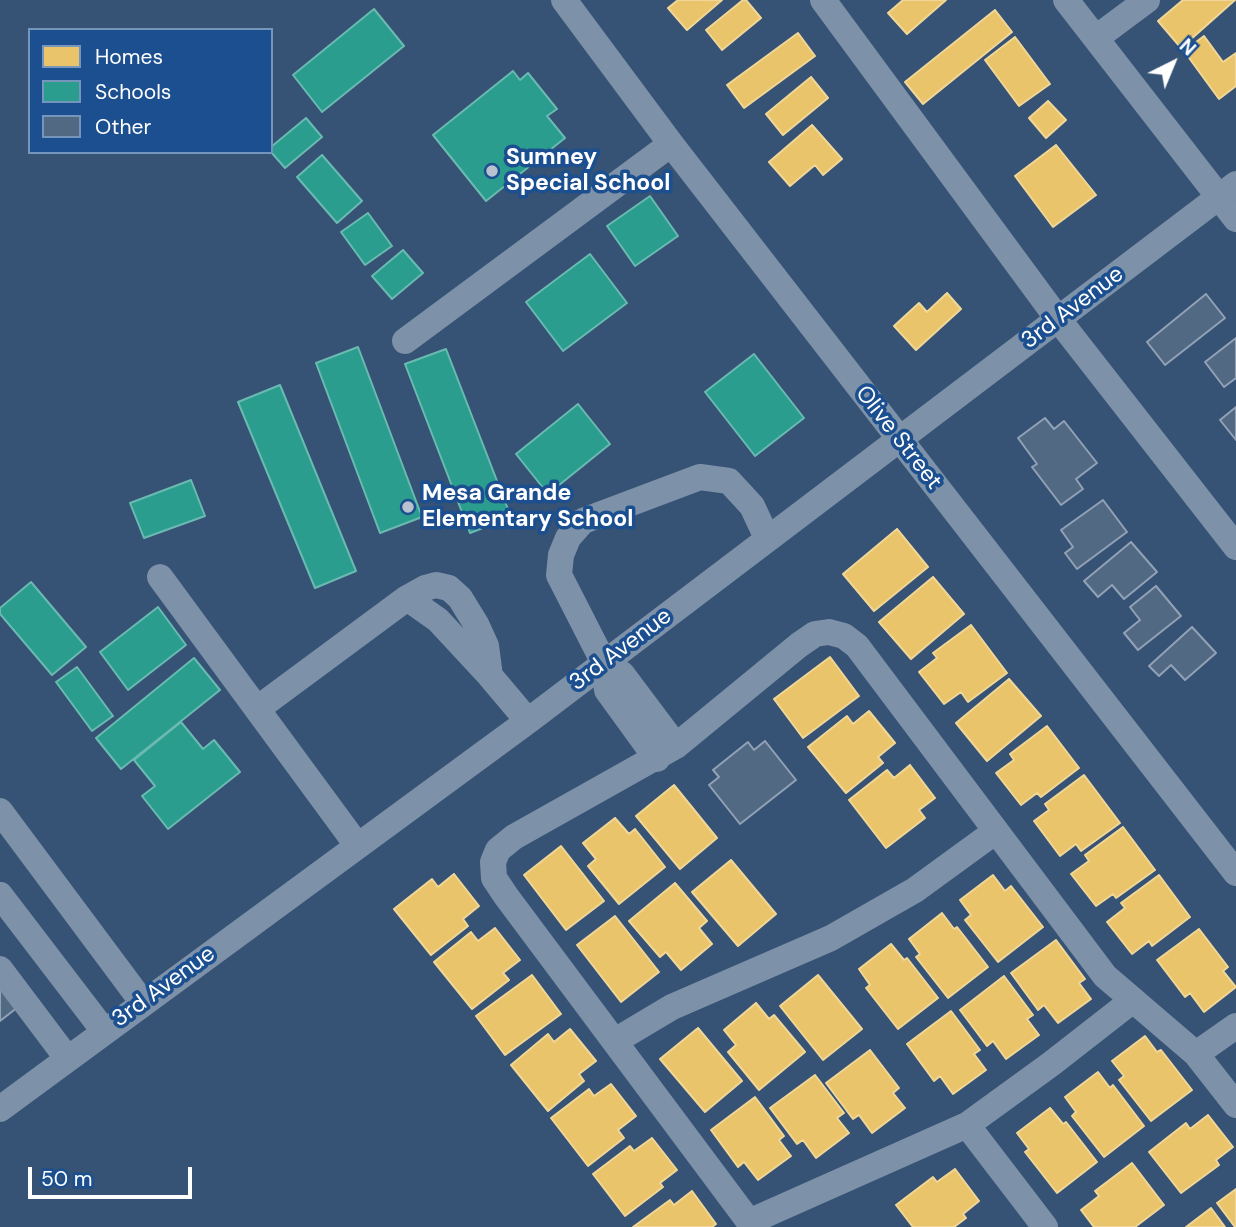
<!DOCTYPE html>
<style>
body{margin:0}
#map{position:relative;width:1236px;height:1227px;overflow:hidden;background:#365274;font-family:"DM Sans",sans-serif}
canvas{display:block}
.legend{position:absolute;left:28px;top:28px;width:245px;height:126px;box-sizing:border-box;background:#1b4f8f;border:2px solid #7695bc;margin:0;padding:9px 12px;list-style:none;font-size:21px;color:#fff}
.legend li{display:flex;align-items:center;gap:14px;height:35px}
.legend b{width:35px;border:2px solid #7695bc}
.north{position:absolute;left:1138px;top:28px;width:70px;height:70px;-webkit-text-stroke:5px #1b4f8f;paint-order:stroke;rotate:43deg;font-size:19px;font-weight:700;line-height:28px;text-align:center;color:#fff}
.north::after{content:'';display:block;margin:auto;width:24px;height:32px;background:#fff;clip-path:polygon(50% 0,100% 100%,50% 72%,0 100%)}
.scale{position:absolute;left:28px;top:1167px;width:164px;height:32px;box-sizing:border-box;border:4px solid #fff;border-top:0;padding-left:9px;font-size:21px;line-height:24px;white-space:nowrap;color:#fff;-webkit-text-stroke:5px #1b4f8f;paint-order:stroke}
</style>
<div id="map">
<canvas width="1236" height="1227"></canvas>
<ul class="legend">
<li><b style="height:19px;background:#e9c46a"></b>Homes</li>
<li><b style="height:19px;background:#2a9d8f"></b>Schools</li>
<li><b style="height:19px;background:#526984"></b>Other</li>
</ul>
<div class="north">N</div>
<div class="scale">50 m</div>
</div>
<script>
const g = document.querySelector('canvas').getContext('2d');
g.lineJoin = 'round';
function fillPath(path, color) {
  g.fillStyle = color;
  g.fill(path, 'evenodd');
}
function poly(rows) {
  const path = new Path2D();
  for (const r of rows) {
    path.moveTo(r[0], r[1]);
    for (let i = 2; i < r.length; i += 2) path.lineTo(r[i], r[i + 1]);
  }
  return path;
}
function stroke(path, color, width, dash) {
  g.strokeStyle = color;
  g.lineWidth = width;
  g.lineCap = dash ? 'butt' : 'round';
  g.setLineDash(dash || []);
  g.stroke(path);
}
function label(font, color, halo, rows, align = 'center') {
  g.font = font + ' "DM Sans",sans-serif';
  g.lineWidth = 7;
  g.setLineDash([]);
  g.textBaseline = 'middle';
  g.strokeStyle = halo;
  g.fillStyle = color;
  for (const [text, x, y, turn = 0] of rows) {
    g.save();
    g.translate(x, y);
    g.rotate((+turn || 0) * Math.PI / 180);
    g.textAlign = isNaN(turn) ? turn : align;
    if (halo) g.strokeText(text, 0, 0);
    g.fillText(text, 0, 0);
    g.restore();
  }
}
const homes = poly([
 [678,0,722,0,687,30,668,8,678,0],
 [743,0,746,0,761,18,722,50,706,30,743,0],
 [903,0,946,0,907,34,888,13,903,0],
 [1183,0,1235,0,1181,48,1158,21,1183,0],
 [995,10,1012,32,923,104,905,82,995,10],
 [798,33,815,56,744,108,727,85,798,33],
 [1204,36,1223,62,1236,53,1236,86,1219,99,1184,51,1204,36],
 [1015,37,1050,84,1019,106,985,60,1015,37],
 [811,77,828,98,783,135,766,114,811,77],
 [1048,101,1066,120,1046,138,1029,118,1048,101],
 [812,125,842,159,823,175,815,165,790,186,769,162,812,125],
 [1056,145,1096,195,1053,227,1015,176,1056,145],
 [947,293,961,309,916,350,894,326,919,303,927,312,947,293],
 [897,529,928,567,874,611,843,574,897,529],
 [933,577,964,614,911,659,879,622,933,577],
 [971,625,1007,673,968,702,961,692,944,704,919,672,937,658,933,653,971,625],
 [830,657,859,696,803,738,774,699,830,657],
 [1009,679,1041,716,987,761,956,723,1009,679],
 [869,711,895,743,878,757,883,763,846,793,808,747,847,716,853,724,869,711],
 [1047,726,1079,768,1041,797,1037,793,1021,805,996,773,1014,760,1010,754,1047,726],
 [910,765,935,798,919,810,925,818,886,848,849,800,887,770,894,778,910,765],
 [1084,775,1120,823,1081,851,1076,844,1060,856,1034,821,1049,810,1045,804,1084,775],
 [674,785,717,838,680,869,636,816,674,785],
 [615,818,629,834,635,829,665,867,619,904,588,866,596,859,583,843,615,818],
 [1123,827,1155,870,1116,898,1113,894,1096,906,1071,874,1089,861,1085,855,1123,827],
 [561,846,604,901,566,930,524,875,561,846],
 [731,860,776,914,738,946,692,892,731,860],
 [454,874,479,906,463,919,468,926,431,955,394,909,432,879,438,887,454,874],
 [993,875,1005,891,1011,886,1043,927,998,962,965,920,971,915,960,900,993,875],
 [1159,875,1190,917,1152,946,1149,941,1132,954,1107,922,1125,908,1121,903,1159,875],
 [675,883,707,921,699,928,712,944,681,970,666,952,660,957,629,921,675,883],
 [942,913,954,929,957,927,988,967,948,998,916,957,920,954,909,939,942,913],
 [615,916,659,972,621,1002,577,945,615,916],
 [495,928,520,960,503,973,509,980,472,1009,434,962,471,932,478,941,495,928],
 [1199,929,1228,967,1223,971,1236,987,1204,1012,1190,993,1185,997,1157,960,1199,929],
 [1056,940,1085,979,1079,983,1091,999,1058,1023,1044,1005,1038,1010,1011,973,1056,940],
 [891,944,904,960,907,958,938,998,898,1029,866,988,870,985,859,969,891,944],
 [532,975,561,1014,505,1055,476,1016,532,975],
 [818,975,862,1029,823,1060,780,1006,818,975],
 [1004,976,1033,1015,1027,1019,1039,1035,1006,1059,993,1041,987,1046,960,1010,1004,976],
 [756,1003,769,1019,774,1015,805,1052,759,1090,728,1052,736,1045,724,1030,756,1003],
 [951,1011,980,1050,974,1054,986,1070,953,1094,940,1076,934,1081,907,1044,951,1011],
 [698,1028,742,1081,705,1112,660,1059,698,1028],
 [570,1029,596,1061,579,1074,584,1081,548,1111,511,1065,548,1034,554,1042,570,1029],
 [1145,1036,1157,1052,1161,1050,1192,1090,1151,1121,1119,1080,1124,1076,1112,1061,1145,1036],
 [870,1050,899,1088,893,1093,905,1108,872,1133,859,1115,853,1119,826,1083,870,1050],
 [1098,1072,1110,1088,1113,1085,1144,1126,1104,1157,1072,1116,1076,1112,1065,1097,1098,1072],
 [815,1075,844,1113,837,1118,849,1133,816,1158,803,1140,797,1144,770,1108,815,1075],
 [611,1084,636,1116,618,1130,624,1138,588,1166,551,1118,589,1089,594,1096,611,1084],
 [755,1097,784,1136,779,1140,791,1156,758,1180,744,1162,738,1167,711,1130,755,1097],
 [1050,1108,1063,1124,1066,1122,1097,1162,1057,1193,1025,1152,1029,1149,1017,1133,1050,1108],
 [1208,1115,1233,1147,1216,1160,1219,1165,1181,1193,1149,1152,1186,1123,1190,1129,1208,1115],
 [652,1138,677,1170,660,1183,663,1187,625,1216,593,1174,630,1146,634,1151,652,1138],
 [1132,1163,1164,1205,1135,1227,1094,1227,1081,1210,1099,1196,1095,1191,1132,1163],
 [955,1169,979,1201,963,1214,966,1218,954,1227,913,1227,896,1205,933,1177,937,1182,955,1169],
 [1236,1189,1236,1227,1235,1227,1217,1203,1236,1189],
 [692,1191,716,1224,712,1227,633,1227,670,1200,674,1205,692,1191],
 [1211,1208,1225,1227,1186,1227,1211,1208]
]);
const schools = poly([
 [374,9,404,46,322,112,293,75,374,9],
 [513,71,520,80,528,73,557,109,547,116,565,138,486,201,433,135,513,71],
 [306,118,322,137,285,168,271,152,271,147,306,118],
 [322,155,362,201,337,223,297,177,322,155],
 [650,196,678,236,635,266,607,226,650,196],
 [368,213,392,246,365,265,341,232,368,213],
 [403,250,423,273,392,299,372,276,403,250],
 [590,254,627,303,563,351,526,302,590,254],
 [358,347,422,517,380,533,316,363,358,347],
 [446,349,511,517,470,533,405,364,446,349],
 [754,354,804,418,755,456,705,392,754,354],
 [280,385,356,571,315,588,238,402,280,385],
 [578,404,610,444,548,494,516,454,578,404],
 [191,480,205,516,144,538,130,503,191,480],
 [31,582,86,647,52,675,0,614,0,608,31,582],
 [158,607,186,645,128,690,100,652,158,607],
 [194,658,220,690,121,769,96,738,194,658],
 [77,667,113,716,92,731,56,682,77,667],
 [181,722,203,749,214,740,240,772,168,829,142,796,155,786,134,760,181,722]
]);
const building = poly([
 [1206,294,1225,318,1165,365,1147,342,1206,294],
 [1236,338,1236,378,1224,387,1205,362,1236,338],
 [1236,407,1236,440,1220,420,1236,407],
 [1045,418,1054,429,1064,421,1097,463,1076,479,1083,489,1061,505,1032,467,1037,464,1018,438,1045,418],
 [1103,500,1127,532,1077,569,1065,553,1073,547,1061,530,1103,500],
 [1131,542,1157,572,1124,599,1112,585,1098,597,1084,581,1131,542],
 [1156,586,1181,616,1138,650,1124,633,1140,620,1130,607,1156,586],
 [1192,627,1216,653,1185,680,1171,665,1159,676,1149,666,1192,627],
 [765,741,796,780,740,824,709,785,719,777,713,770,748,742,754,750,765,741],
 [0,985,18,1007,0,1021,0,985]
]);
const minor = poly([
 [564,0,671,144,1236,873],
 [823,0,1058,319,1236,547],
 [1066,0,1236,219],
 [1096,38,1147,0],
 [405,341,671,144],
 [160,577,357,845],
 [407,598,438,620,490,676,528,721],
 [604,663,622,674,676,746],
 [257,709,407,598,425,588,436,585,449,588,460,598,476,624,486,646,490,676],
 [657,759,607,690,604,663,559,575,561,555,568,538,583,521,700,477,729,481,752,506,767,538],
 [0,811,143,1003],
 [0,895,104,1031],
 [0,969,67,1058],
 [615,1041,672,1007,831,938,915,890,996,831],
 [1196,1054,1236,1026],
 [0,1109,528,721,1236,184],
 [967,1125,1045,1227],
 [749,1222,967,1125,1051,1064,1133,1000],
 [753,1227,506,896,494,878,493,862,498,850,514,837,676,746,799,645,815,634,829,632,844,636,857,646,1105,976,1196,1054,1236,1105]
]);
const markers = [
 [492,171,7,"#b9c2ce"],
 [408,507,7,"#b9c2ce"]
];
const poiNames = [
 ["Sumney",506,158],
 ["Special School",506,184],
 ["Mesa Grande",422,494],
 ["Elementary School",422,520]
];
const streetNames = [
 ["3rd Avenue",1073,308,-37],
 ["Olive Street",898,438,52],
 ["3rd Avenue",621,650,-37],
 ["3rd Avenue",164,987,-36]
];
fillPath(homes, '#e9c46a');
stroke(homes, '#f0d697', 2);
fillPath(schools, '#2a9d8f');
stroke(schools, '#6abab1', 2);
fillPath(building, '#526984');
stroke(building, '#92a2b6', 2);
stroke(minor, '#7d92a8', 26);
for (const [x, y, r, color] of markers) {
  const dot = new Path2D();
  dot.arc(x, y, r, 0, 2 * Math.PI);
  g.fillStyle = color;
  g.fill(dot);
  stroke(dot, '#1b4f8f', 2.5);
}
label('bold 23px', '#fff', '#1b4f8f', poiNames, 'left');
label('23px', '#fff', '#1b4f8f', streetNames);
</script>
